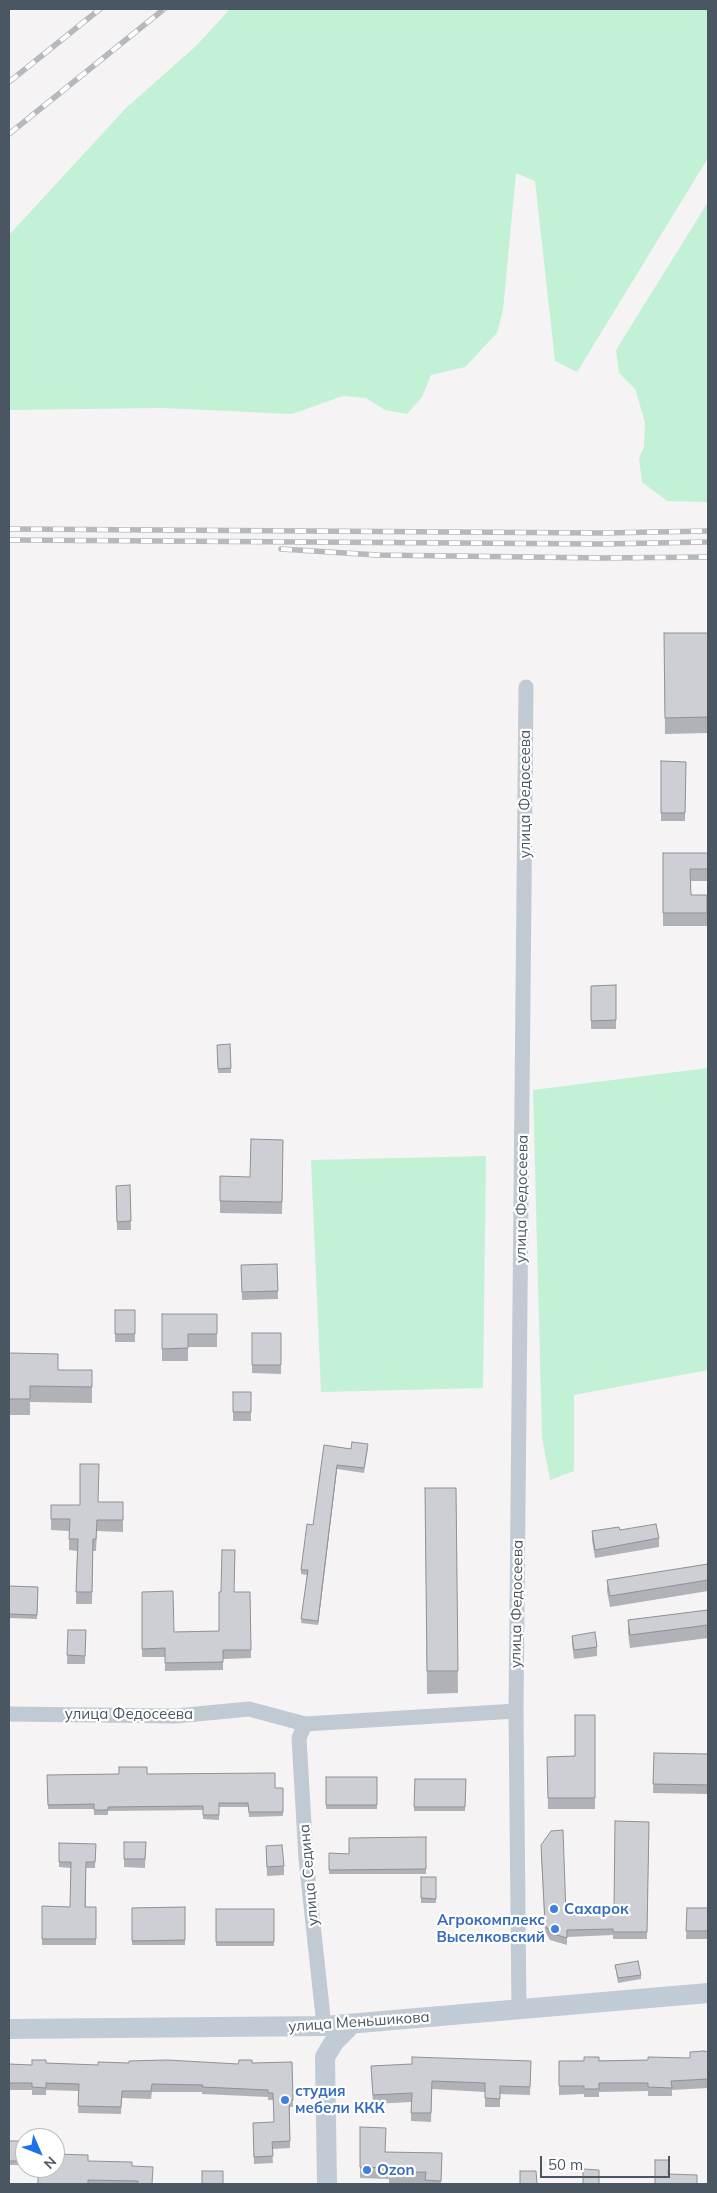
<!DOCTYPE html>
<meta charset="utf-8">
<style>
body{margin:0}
#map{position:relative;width:717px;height:2193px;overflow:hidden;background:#f5f3f3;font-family:Mulish,sans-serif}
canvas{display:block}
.frame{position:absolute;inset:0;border:10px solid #4a5661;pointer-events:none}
.north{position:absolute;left:15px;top:2128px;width:50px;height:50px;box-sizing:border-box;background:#fff;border:1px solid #b7bbc0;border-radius:50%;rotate:134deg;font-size:14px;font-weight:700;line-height:20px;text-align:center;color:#4a5661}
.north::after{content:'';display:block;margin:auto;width:18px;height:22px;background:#1a73e8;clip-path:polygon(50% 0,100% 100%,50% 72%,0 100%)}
.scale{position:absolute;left:540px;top:2156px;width:130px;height:22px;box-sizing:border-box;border:2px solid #4a5661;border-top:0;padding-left:6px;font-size:15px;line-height:18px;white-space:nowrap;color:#4a5661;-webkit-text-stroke:4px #fff;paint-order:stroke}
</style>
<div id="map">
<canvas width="717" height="2193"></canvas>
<div class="frame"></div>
<div class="north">N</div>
<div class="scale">50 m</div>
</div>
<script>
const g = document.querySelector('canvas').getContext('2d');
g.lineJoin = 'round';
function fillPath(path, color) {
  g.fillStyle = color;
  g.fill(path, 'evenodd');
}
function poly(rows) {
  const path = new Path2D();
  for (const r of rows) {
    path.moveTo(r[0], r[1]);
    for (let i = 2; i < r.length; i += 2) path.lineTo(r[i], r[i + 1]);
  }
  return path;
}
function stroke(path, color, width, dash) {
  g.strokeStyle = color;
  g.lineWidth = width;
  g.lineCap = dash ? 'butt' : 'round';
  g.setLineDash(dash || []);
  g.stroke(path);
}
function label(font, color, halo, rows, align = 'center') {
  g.font = font + ' Mulish,sans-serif';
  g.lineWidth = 4.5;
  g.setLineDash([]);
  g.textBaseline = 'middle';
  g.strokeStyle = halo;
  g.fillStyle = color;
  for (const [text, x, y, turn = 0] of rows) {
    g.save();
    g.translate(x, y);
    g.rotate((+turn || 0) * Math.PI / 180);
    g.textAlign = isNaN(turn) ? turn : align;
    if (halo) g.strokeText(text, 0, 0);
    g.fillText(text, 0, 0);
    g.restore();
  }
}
const green = poly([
 [230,9,708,9,708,158,577,372,555,361,535,181,516,173,503,310,497,333,465,367,431,375,422,397,407,414,385,410,366,398,343,396,292,414,161,408,9,410,9,235,126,108,196,46],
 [708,202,708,502,667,501,642,482,639,458,644,447,645,422,635,389,619,373,616,350],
 [708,1068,708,1370,574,1395,574,1471,550,1480,542,1437,533,1090],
 [486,1156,483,1388,321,1392,311,1160]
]);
const street = poly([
 [9,1714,176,1716,249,1709,305,1724,516,1711],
 [305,1724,299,1738,306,1859,324,2026],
 [519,2010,516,1711,526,687]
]);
const secondary = poly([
 [9,2029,324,2026,708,1993],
 [327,2184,325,2057,334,2042,352,2024]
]);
const rail = poly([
 [9,82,100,9],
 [9,134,164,9],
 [9,529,603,533,708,531],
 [9,540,603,544,708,542],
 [281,549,377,555,603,558,708,557]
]);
const wall = poly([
 [664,633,708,633,708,733,665,734],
 [661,761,686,762,685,821,661,821],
 [663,853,708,853,708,881,691,881,691,895,707,895,707,926,663,926],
 [616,985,616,1029,591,1029,591,986],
 [230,1044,231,1073,218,1073,217,1045],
 [283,1140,282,1214,220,1213,220,1176,250,1177],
 [130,1185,131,1230,117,1230,116,1186],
 [277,1264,278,1299,242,1300,241,1265],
 [115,1310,135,1310,135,1342,115,1342],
 [162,1314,217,1314,217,1347,188,1347,188,1361,162,1361],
 [252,1333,281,1333,281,1374,252,1373],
 [9,1353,58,1370,92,1370,92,1403,30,1402,30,1415,9,1415],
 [233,1392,251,1392,251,1421,233,1421],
 [324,1445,351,1449,368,1448,364,1473,337,1469,318,1625,301,1623,307,1575,301,1574,301,1570,313,1525],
 [425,1488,456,1488,458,1693,427,1694],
 [98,1502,123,1502,123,1532,97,1531,96,1551,93,1551,92,1604,76,1604,77,1551,69,1550,69,1531,51,1530,51,1505,80,1505],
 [620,1530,659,1538,659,1547,595,1558,592,1540,592,1531],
 [708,1564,708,1591,610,1607,607,1591,607,1580],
 [9,1586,38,1587,37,1619,9,1618],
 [142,1592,174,1632,219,1631,234,1592,250,1592,251,1658,223,1659,223,1670,165,1671,165,1657,142,1657],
 [708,1610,708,1638,630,1648,628,1633,628,1620],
 [68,1630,86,1630,85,1664,67,1664],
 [572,1636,597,1647,597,1656,574,1659,572,1644],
 [595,1715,595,1809,548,1809,547,1757,575,1756],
 [654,1753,708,1754,708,1794,653,1793],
 [147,1774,275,1788,283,1788,283,1816,249,1817,248,1807,219,1807,219,1820,203,1819,203,1810,108,1811,108,1815,94,1815,94,1809,48,1809,47,1775],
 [326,1777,377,1777,377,1809,326,1809],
 [415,1779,466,1779,465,1811,414,1811],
 [649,1822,647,1939,613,1939,613,1935,567,1937,567,1945,550,1940,545,1931,541,1852,566,1915,614,1913],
 [426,1837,426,1874,329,1874,329,1853,349,1854],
 [124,1842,146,1842,145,1868,124,1867],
 [59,1843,96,1844,95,1868,86,1868,86,1907,96,1907,96,1945,42,1945,42,1906,70,1907,71,1868,59,1867],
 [266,1846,284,1866,284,1875,267,1876],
 [421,1877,436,1877,436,1903,421,1903],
 [185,1907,185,1945,132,1945,132,1908],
 [687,1908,708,1908,708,1939,686,1939],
 [216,1909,274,1909,274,1946,216,1946],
 [615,1965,641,1975,641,1979,618,1983],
 [708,2052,708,2088,672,2090,672,2096,648,2096,648,2091,599,2092,599,2097,584,2097,584,2094,559,2095,559,2061,648,2060,690,2058],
 [531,2061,530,2095,500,2094,500,2107,485,2107,485,2092,432,2089,431,2122,411,2121,411,2102,373,2104,371,2066],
 [292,2062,293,2107,290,2107,290,2148,272,2149,273,2163,254,2164,253,2123,274,2122,273,2100,268,2100,268,2097,202,2094,202,2092,152,2092,151,2099,122,2098,121,2114,78,2113,79,2091,46,2090,46,2095,32,2095,32,2090,9,2090,9,2064,32,2065,46,2063,98,2065,238,2064],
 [360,2127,386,2152,442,2153,441,2184,425,2184,425,2183,389,2183,389,2179,360,2178],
 [9,2141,19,2141,19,2165,9,2165],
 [88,2161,132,2166,153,2184,38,2184]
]);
const shadedWall = poly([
 [337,1465,337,1469,318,1625,318,1621]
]);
const building = poly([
 [664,633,708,633,708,717,665,718,664,633],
 [661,761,686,762,685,813,661,813,661,761],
 [663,853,708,853,708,869,690,869,691,895,707,895,707,913,663,913,663,853],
 [616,985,616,1020,591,1021,591,986,616,985],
 [230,1044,231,1068,218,1069,217,1045,230,1044],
 [251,1139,283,1140,282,1202,220,1201,220,1176,250,1177,251,1139],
 [130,1185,131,1221,117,1222,116,1186,130,1185],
 [277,1264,278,1291,242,1292,241,1265,277,1264],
 [115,1310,135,1310,135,1334,115,1334,115,1310],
 [162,1314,217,1314,217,1334,188,1334,188,1348,162,1349,162,1314],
 [252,1333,281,1333,281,1365,252,1365,252,1333],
 [9,1353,58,1354,58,1370,92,1370,92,1387,30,1386,30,1399,9,1399,9,1353],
 [233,1392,251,1392,251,1412,233,1412,233,1392],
 [352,1442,368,1444,364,1468,337,1465,318,1621,301,1619,308,1570,301,1570,307,1524,313,1525,324,1445,351,1449,352,1442],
 [80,1464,99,1464,98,1502,123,1502,123,1520,97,1520,96,1539,93,1539,92,1592,76,1592,78,1539,69,1539,70,1519,51,1519,51,1505,80,1505,80,1464],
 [425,1488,456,1488,458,1671,427,1671,425,1488],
 [656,1524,659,1538,595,1550,592,1531,619,1527,620,1530,656,1524],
 [222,1550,235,1550,234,1592,250,1592,251,1650,223,1650,223,1662,165,1663,165,1648,142,1649,142,1592,173,1591,174,1632,219,1631,219,1592,221,1592,222,1550],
 [708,1564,708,1580,610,1596,607,1580,708,1564],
 [9,1586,38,1587,37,1615,9,1614,9,1586],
 [708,1610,708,1625,630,1635,628,1620,708,1610],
 [68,1630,86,1630,85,1656,67,1655,68,1630],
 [595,1632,597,1647,574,1650,572,1636,595,1632],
 [575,1715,595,1715,595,1798,548,1798,547,1757,575,1756,575,1715],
 [654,1753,708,1754,708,1785,653,1784,654,1753],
 [119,1767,147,1767,147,1774,275,1773,275,1788,283,1788,283,1812,249,1812,248,1803,219,1803,219,1815,203,1815,203,1806,108,1807,108,1810,94,1810,94,1804,48,1805,47,1775,119,1774,119,1767],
 [326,1777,377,1777,377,1805,326,1805,326,1777],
 [415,1779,466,1779,465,1807,414,1807,415,1779],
 [615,1821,649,1822,647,1932,613,1932,613,1929,567,1930,567,1938,550,1933,545,1924,541,1845,551,1831,563,1830,566,1915,614,1913,615,1821],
 [426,1837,426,1869,329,1870,329,1853,349,1854,349,1838,426,1837],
 [124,1842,146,1842,145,1859,124,1859,124,1842],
 [59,1843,96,1844,95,1862,86,1862,85,1907,96,1907,96,1939,42,1939,42,1906,70,1907,71,1862,59,1862,59,1843],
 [282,1845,284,1866,267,1867,266,1846,282,1845],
 [421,1877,436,1877,436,1899,421,1898,421,1877],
 [185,1907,185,1940,132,1941,132,1908,185,1907],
 [687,1908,708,1908,708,1931,686,1931,687,1908],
 [216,1909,274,1909,274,1942,216,1942,216,1909],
 [638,1961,641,1975,618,1978,615,1965,638,1961],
 [704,2051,708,2052,708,2079,671,2081,672,2088,648,2087,648,2083,599,2083,599,2089,584,2089,584,2086,559,2086,559,2061,584,2061,584,2057,599,2057,599,2061,648,2060,648,2057,690,2058,690,2052,704,2051],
 [412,2057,531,2061,530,2087,500,2086,500,2099,485,2098,485,2083,432,2081,431,2113,411,2113,412,2093,373,2095,371,2066,412,2064,412,2057],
 [32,2060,46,2060,46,2063,98,2065,98,2062,129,2063,129,2061,167,2060,238,2064,239,2060,252,2060,252,2063,292,2062,293,2100,289,2100,290,2141,272,2142,273,2156,254,2157,253,2123,274,2122,273,2093,268,2093,268,2090,202,2087,203,2085,152,2084,151,2091,122,2091,121,2107,78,2106,79,2084,46,2083,46,2088,32,2087,32,2083,9,2083,9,2064,32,2065,32,2060],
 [360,2127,386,2128,385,2152,442,2153,441,2181,425,2180,426,2172,389,2173,389,2168,360,2167,360,2127],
 [9,2141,19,2141,19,2161,9,2161,9,2141],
 [55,2154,88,2155,88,2161,132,2162,132,2166,153,2167,152,2184,138,2184,138,2181,88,2180,88,2184,38,2184,38,2168,55,2168,55,2154],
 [655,2160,669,2160,668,2174,697,2175,697,2184,655,2184,655,2160],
 [583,2169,599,2170,599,2184,583,2184,583,2169],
 [202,2171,223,2171,223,2184,202,2184,202,2171],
 [520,2171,536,2171,537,2184,520,2184,520,2171]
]);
const markers = [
 [554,1909,5,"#3f7fe0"],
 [555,1929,5,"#3f7fe0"],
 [285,2100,5,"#3f7fe0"],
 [367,2170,5,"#3f7fe0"]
];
const streetNames = [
 ["улица Федосеева",525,794,-90],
 ["улица Федосеева",522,1199,-89],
 ["улица Федосеева",517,1604,-89],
 ["улица Федосеева",129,1714],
 ["улица Седина",309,1875,-95],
 ["улица Меньшикова",359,2022,-4]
];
const shopNames = [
 ["Сахарок",564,1909],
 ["Агрокомплекс",545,1920,"right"],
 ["Выселковский",545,1937,"right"],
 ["студия",295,2091],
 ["мебели ККК",295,2108],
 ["Ozon",377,2170]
];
fillPath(green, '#c3f1d5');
stroke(street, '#c1cad2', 15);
stroke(secondary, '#c1cbd6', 20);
stroke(rail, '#b5b8bd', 5.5);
stroke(rail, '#fff', 4, [11]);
fillPath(wall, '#b0b2b7');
fillPath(shadedWall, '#909195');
fillPath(building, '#cdcfd5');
stroke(building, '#909195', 1);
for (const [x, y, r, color] of markers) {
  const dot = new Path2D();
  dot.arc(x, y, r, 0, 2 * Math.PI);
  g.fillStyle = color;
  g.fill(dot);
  stroke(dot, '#fff', 2);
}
label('15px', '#4a5661', '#fff', streetNames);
label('bold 15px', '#366cbe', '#fff', shopNames, 'left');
</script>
